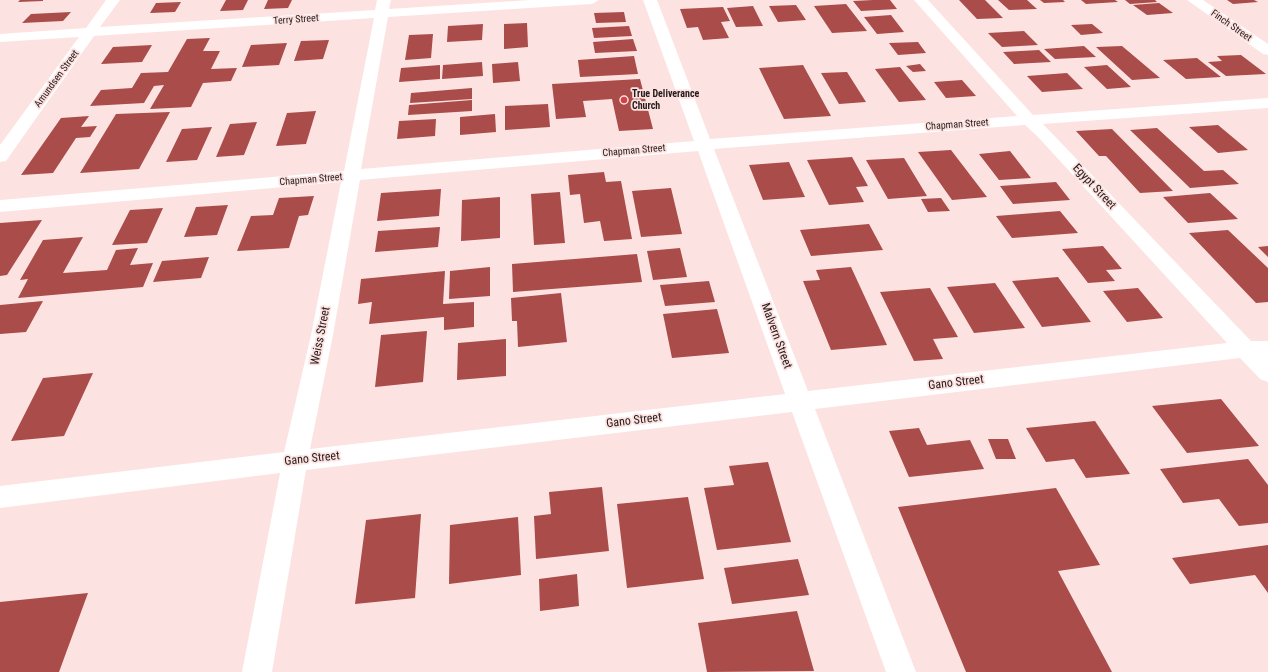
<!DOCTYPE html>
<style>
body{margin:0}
canvas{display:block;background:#fce2e0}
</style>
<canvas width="1268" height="672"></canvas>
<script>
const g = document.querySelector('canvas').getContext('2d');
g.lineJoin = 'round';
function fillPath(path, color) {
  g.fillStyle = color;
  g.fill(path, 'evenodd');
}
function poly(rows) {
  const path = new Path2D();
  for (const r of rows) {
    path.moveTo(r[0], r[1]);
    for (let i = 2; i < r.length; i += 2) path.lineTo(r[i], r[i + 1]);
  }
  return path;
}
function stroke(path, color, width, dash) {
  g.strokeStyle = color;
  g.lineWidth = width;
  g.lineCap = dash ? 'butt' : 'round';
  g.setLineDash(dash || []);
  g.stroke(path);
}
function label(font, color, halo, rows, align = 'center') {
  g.font = font + ' "Roboto Condensed",sans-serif';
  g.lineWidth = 3.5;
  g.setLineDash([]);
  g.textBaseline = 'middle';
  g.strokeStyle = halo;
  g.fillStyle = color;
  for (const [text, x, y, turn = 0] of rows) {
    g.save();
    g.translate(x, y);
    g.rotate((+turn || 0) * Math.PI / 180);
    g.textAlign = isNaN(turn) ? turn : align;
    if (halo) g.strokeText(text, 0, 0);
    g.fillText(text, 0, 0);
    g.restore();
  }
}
const building = poly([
 [20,0,43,0,43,1,18,2],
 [226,0,248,0,243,10,220,11],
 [268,0,292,0,288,8,264,9],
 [873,0,890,0,897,9,861,11,853,1],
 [959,0,985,0,1003,18,977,19],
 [998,0,1027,0,1037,9,1009,10],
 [1040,0,1063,0,1065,2,1044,3],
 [1081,0,1115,0,1118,2,1086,4],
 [1125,0,1155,0,1157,2,1130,4],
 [1227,0,1254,0,1258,2,1233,4],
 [181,2,175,12,150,13,156,3],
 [1159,3,1173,13,1147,15,1133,5],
 [846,4,867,31,832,33,814,6],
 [796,5,806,20,778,22,769,6],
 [753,6,763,26,736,27,727,8],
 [723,7,730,21,721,22,729,38,703,40,698,27,687,28,680,9],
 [71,12,63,21,22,23,31,14],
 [624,12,626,22,596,23,594,13],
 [891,15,904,32,877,34,864,17],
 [527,23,528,47,504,49,504,24],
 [483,24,482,40,447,42,448,26],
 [1092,24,1103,33,1081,35,1071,25],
 [629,26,632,36,594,38,592,28],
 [1024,31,1038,45,1002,47,988,33],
 [433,34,431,58,405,60,409,35],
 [210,38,203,51,220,51,211,69,237,68,231,81,203,83,191,107,150,109,164,85,154,86,144,103,90,106,101,90,132,88,141,73,168,72,187,39],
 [633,39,637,51,595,53,593,42],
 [329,40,323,59,294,61,301,41],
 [918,42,926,53,898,55,889,43],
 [287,43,279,65,242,67,251,45],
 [152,45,142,62,101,64,113,47],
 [1084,46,1096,57,1055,59,1044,49],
 [1122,46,1160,78,1132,80,1096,47],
 [1039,50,1051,62,1014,64,1003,52],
 [1241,55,1266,74,1226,76,1208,62,1222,61,1217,56],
 [634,56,638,74,580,77,578,60],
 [1197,58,1221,77,1186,79,1163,60],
 [482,62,483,76,442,79,443,65],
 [518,62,520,81,493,83,492,64],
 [920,64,926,71,913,72,906,66],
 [440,65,440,79,399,82,401,68],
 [803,65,831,116,784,119,759,68],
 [1107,65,1131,87,1107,89,1084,67],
 [900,67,926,100,899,102,875,69],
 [847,72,866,102,839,104,821,73],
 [1067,73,1083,89,1042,92,1027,76],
 [640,79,653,129,619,131,612,99,583,101,586,117,556,119,552,84],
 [962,80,976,96,946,98,934,82],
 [472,88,472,99,410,103,411,93],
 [472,100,472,111,408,115,409,105],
 [548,104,550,127,505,130,505,106],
 [316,111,306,144,276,146,287,113],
 [170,112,139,169,80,173,116,114],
 [495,114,496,132,460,135,460,117],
 [89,116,81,127,97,126,90,137,76,138,53,173,21,175,61,118],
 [436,119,435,136,397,139,399,121],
 [257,122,244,155,216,157,230,124],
 [1218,125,1248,150,1218,153,1189,127],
 [212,127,197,160,166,162,182,129],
 [1157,128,1204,171,1223,170,1239,184,1190,188,1130,130],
 [1112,129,1173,191,1140,193,1106,156,1099,156,1076,131],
 [951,150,987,197,952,200,918,152],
 [1010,151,1031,178,999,180,979,154],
 [852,157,868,186,856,187,864,202,829,205,807,160],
 [904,158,927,196,888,199,866,160],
 [789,162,805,197,763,200,749,165],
 [604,172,606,182,621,181,632,239,604,241,600,221,584,223,580,194,570,195,568,175],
 [1056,182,1070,200,1013,204,1000,186],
 [671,188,682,234,641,237,632,191],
 [441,189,439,216,377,221,381,193],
 [560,192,565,243,534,245,531,194],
 [1210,193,1238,219,1188,223,1163,197],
 [314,196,308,215,299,216,289,248,237,251,251,216,273,215,279,198],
 [500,197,500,238,461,241,462,200],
 [941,198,950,211,928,212,921,199],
 [228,205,217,235,184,237,196,207],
 [163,208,147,243,112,245,130,210],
 [1060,211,1078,233,1012,238,996,216],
 [42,220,7,275,0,276,0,223],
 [869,224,883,250,811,256,800,230],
 [440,227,438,247,375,252,378,231],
 [1228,230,1268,268,1268,302,1256,303,1189,233],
 [83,237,63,273,107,270,116,250,138,248,130,265,153,263,143,287,18,298,28,279,20,280,43,240],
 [1103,246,1122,269,1106,270,1115,281,1088,283,1062,249],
 [1268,246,1268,257,1258,247],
 [680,248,687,277,653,280,647,251],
 [637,254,642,282,513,292,512,264],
 [209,257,201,278,153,282,162,261],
 [490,267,490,296,449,299,450,271],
 [851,267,887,345,831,350,803,281,820,280,816,270],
 [445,271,443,304,474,302,474,327,444,330,444,317,369,324,372,302,358,304,361,279],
 [1058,277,1091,322,1042,327,1012,281],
 [709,281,715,302,665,306,660,285],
 [995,283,1025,328,974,333,947,287],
 [930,288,958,337,933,339,943,359,914,361,880,292],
 [1138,288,1163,318,1127,322,1103,291],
 [561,293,567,342,518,347,517,321,512,321,511,298],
 [43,301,26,332,0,334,0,305],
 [717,309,729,353,672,358,663,314],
 [427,331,423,382,375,387,381,335],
 [506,339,506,376,457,380,458,343],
 [93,373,64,436,11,441,43,378],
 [1221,399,1259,446,1187,453,1152,406],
 [1095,421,1130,474,1086,478,1074,459,1046,462,1026,428],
 [919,428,927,445,970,440,984,469,909,477,889,431],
 [988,439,1008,439,1016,459,996,459],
 [1248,459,1268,485,1268,523,1239,526,1219,499,1183,503,1160,469],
 [768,462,791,542,717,550,704,488,734,485,729,466],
 [602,487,609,551,536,559,534,516,551,514,549,492],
 [1056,488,1100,565,1058,571,1112,672,966,672,898,507],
 [688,497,704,579,627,588,617,504],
 [421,514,415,598,355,604,366,520],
 [518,517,521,575,449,584,450,525],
 [1268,545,1268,593,1255,575,1190,584,1172,558],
 [798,559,809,595,732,604,724,568],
 [577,574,579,606,540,611,539,579],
 [88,593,59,672,0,672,0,602],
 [797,611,814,671,707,672,698,623]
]);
const minor = poly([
 [106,0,120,0,100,27,375,10,377,0,391,0,389,9,530,0,599,0,592,4,388,17,361,169,694,141,643,0,657,0,710,139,1017,116,914,0,928,0,1033,115,1268,98,1268,108,1043,124,1251,341,1268,341,1268,382,1260,379,1240,358,815,409,916,672,886,672,792,412,306,470,272,672,242,672,280,473,0,508,0,486,284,452,311,335,341,182,0,212,0,200,344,171,374,18,94,36,6,161,0,162,0,145,79,37,0,42,0,34,86,28,106,0],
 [1025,125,1038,137,1227,343,808,391,714,149,1025,125],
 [698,151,785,394,310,449,333,335,360,180,698,151],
 [1187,0,1203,0,1268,44,1268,55,1263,54,1187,0]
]);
const markers = [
 [624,100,4,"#d14246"]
];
const farStreetnames = [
 ["Terry Street",296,20,-4],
 ["Finch Street",1231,26,35],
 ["Amundsen Street",57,79,-54],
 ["Chapman Street",957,125,-4],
 ["Chapman Street",634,151,-5],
 ["Chapman Street",311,180,-5]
];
const farPoinames = [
 ["True Deliverance",632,94],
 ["Church",632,106]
];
const streetNames = [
 ["Egypt Street",1094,187,47],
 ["Weiss Street",321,336,-79],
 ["Malvern Street",776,336,70],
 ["Gano Street",956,383,-7],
 ["Gano Street",634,421,-7],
 ["Gano Street",312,459,-6]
];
fillPath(building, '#a94c4a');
fillPath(minor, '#fff');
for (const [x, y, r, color] of markers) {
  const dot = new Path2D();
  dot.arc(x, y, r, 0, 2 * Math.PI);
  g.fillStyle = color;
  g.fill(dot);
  stroke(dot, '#fce2e0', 1.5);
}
label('10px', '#231a19', '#fce2e0', farStreetnames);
label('bold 10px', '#231a19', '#fce2e0', farPoinames, 'left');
label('12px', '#231a19', '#fce2e0', streetNames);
</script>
